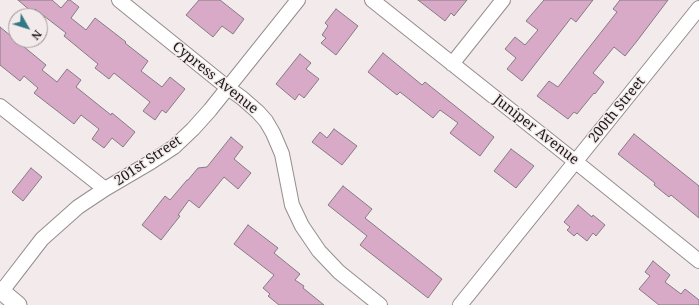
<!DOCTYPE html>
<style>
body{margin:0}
#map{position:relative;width:699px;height:305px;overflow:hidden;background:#f3eaeb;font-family:"Noto Serif",serif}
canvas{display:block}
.north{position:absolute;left:8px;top:8px;width:40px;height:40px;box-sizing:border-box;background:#f3eaeb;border:1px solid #9e9798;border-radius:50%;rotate:129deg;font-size:11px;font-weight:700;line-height:16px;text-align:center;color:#1e1b1b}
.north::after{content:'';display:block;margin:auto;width:14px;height:18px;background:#317784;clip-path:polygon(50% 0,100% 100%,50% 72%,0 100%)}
</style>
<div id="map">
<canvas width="699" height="305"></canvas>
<div class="north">N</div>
</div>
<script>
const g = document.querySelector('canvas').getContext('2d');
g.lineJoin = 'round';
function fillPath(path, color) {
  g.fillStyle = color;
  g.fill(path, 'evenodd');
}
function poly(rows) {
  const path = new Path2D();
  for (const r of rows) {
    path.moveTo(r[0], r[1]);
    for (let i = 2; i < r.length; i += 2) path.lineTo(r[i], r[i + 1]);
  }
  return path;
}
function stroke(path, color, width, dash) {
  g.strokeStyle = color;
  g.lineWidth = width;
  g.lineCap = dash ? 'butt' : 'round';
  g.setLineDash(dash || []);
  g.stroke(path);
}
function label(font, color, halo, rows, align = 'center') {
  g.font = font + ' "Noto Serif",serif';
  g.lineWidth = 3;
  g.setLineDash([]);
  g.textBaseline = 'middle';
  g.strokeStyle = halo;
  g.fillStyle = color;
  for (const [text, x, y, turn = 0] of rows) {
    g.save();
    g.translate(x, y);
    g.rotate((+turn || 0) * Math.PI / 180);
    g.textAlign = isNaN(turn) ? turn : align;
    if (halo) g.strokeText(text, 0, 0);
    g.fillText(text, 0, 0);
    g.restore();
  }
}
const building = poly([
 [18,0,52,0,61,8,68,0,70,0,79,7,71,18,86,30,95,18,126,42,125,43,148,61,141,71,162,87,170,77,185,89,166,113,162,110,155,120,143,111,150,102,114,73,109,79,95,68,98,64,64,36,66,33,35,9,32,12,18,0],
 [199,0,220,0,244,19,233,34,222,26,213,37,186,15,199,0],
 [418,0,467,0,454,16,451,13,445,21,418,0],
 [544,0,593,0,576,22,571,18,522,81,507,69,516,58,505,49,515,37,525,45,538,30,526,21,544,0],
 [620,0,668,0,637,41,625,56,614,47,593,73,604,82,595,94,594,93,577,114,574,112,568,119,537,96,549,81,558,87,617,12,613,9,620,0],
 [336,9,358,26,336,55,321,43,326,38,322,35,328,26,325,23,336,9],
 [0,27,46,65,42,70,57,82,67,69,81,80,76,87,111,115,112,113,135,132,123,147,112,138,104,148,92,139,99,129,81,115,74,124,34,93,38,88,24,76,20,81,0,65,0,27],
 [383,53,422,85,425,82,494,137,480,156,450,133,458,123,440,110,433,118,400,92,397,95,368,72,383,53],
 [300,54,311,63,306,69,319,79,304,98,299,94,295,100,276,84,300,54],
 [334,129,357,146,342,165,312,142,320,132,327,138,334,129],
 [634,134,699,186,699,218,671,195,669,197,654,185,655,183,618,154,634,134],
 [231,137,243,147,234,159,251,173,238,189,224,177,199,208,189,200,178,215,180,216,161,240,142,225,165,196,170,200,187,180,188,180,198,168,207,167,231,137],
 [511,149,534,166,516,188,494,171,511,149],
 [31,168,42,177,23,201,12,192,31,168],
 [343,186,372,209,365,218,442,279,428,298,360,245,367,236,328,205,343,186],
 [578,205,592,217,593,215,605,225,596,236,593,233,587,241,577,233,574,236,567,230,570,227,564,222,578,205],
 [248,225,278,248,274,253,300,274,295,280,304,286,303,288,324,305,279,305,268,296,270,294,263,288,274,275,234,244,248,225],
 [653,261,670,275,665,282,681,294,685,289,699,300,699,305,659,305,639,289,650,276,645,272,653,261]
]);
const minor = poly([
 [119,0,228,88,242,98,258,112,266,121,273,133,282,154,292,205,302,226,319,251,339,272,380,305],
 [372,0,576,162,699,261],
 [452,64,503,0],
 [0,106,105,189],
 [2,291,42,239,78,207,105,189,151,162,174,147,193,129,210,110,298,0],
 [460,305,699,8]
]);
const major = poly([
 [0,290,18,305]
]);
const streetNames = [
 ["Cypress Avenue",215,78,39],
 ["200th Street",617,110,-51],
 ["Juniper Avenue",536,130,38],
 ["201st Street",148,161,-34]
];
fillPath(building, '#d9aac8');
stroke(building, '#837c80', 1);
stroke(minor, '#958d8e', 16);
stroke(major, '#958d8e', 19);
stroke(minor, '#fff', 14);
stroke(major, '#fff', 17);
label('14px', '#1e1b1b', '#f3eaeb', streetNames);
</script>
